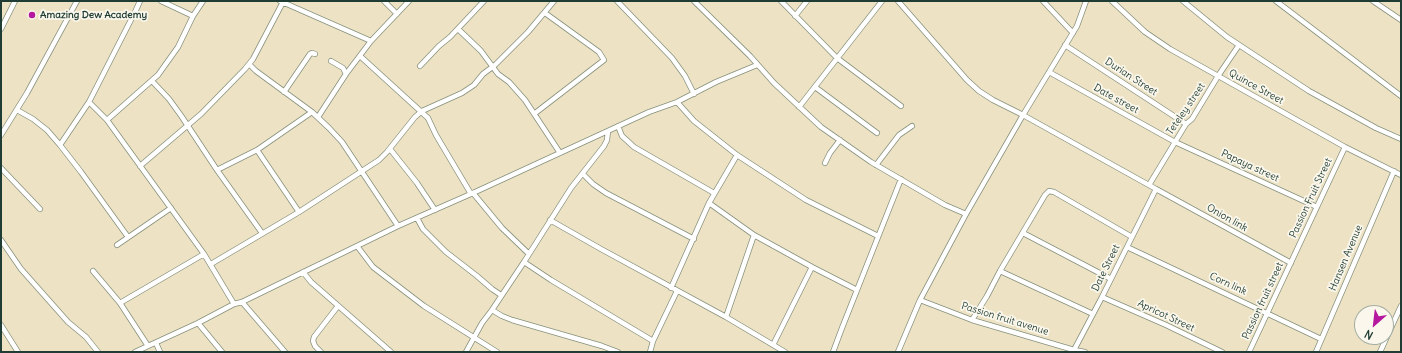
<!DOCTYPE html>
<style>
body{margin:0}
#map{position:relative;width:1402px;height:353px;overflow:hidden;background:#ede3c4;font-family:Delius,sans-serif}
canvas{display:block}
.frame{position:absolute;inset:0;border:2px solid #1f3d34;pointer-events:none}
.north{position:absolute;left:1354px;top:305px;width:40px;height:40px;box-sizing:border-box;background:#fbf7ec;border:1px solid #a3ada2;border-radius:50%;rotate:208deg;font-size:11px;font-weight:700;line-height:16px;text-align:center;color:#1f3d34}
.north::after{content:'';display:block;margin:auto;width:14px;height:18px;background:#b5179e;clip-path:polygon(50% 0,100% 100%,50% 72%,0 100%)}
</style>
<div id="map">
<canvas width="1402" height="353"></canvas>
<div class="frame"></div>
<div class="north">N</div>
</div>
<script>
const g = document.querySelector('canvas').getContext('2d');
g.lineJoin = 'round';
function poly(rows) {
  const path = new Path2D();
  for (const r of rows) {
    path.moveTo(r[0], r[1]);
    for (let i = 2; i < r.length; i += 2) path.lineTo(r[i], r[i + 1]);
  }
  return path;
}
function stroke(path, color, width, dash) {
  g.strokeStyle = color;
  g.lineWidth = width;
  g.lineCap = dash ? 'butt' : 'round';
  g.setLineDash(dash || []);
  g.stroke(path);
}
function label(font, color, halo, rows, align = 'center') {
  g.font = font + ' Delius,sans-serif';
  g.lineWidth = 3.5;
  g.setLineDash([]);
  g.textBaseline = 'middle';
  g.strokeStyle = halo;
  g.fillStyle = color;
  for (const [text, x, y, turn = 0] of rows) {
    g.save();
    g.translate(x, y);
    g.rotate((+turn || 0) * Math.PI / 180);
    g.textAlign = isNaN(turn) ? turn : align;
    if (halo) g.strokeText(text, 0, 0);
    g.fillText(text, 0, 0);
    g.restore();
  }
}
const street = poly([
 [161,1,193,16],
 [280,1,371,41],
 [384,1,397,14],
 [617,1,672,58,685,76,694,94],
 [694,1,750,56,774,83,821,127,871,162,945,205,966,214],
 [781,1,837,58,901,106],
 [898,1,967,80,979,91,993,100,1023,115,1156,189,1102,297,1074,350],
 [1043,1,1073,33],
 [1112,1,1145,32,1170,49,1345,147,1401,175],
 [1183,1,1227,37,1309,91,1376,128,1401,139],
 [1276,1,1401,96],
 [1373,1,1401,20],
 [795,16,807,1],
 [1,29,15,1],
 [458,29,481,51,498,74,509,82,525,100,560,153],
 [1065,45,1186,124],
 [360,56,428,118,436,135,471,194],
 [331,61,343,68,346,74],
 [249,64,256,71,312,112,329,128,342,142,398,226],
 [420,66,439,46,450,37,484,1],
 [1049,72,1175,142,1317,207],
 [152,81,169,99,182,117,217,170,262,233],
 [815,87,877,133],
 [284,92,310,54,312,53,315,54],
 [89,102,107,120,204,254,234,304],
 [677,102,694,121,737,155,806,200,878,236],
 [799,107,882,1],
 [17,110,33,119,47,130,60,145,81,172,128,237],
 [534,114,604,60,599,52,545,13],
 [318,117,346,74,371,41,409,1],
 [107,120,158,75,178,47,193,16,203,1],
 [618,126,622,136,634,147,714,193],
 [1,135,27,93,77,1],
 [60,145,89,102,136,10,140,1],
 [390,149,417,183,435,210],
 [257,150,299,212],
 [825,163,830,153,840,140],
 [876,165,899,135,912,126],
 [140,166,201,114,245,69,253,59,283,2],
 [1,168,40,209],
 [217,170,257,150,312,112],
 [583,174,593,184,606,193,694,239],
 [1149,185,1186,124,1192,119,1218,76,1239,45],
 [1156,189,1291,263],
 [473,193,502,228,529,254],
 [709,203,754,235,812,267,857,290],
 [417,218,423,229,446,252,477,276,492,289,501,295],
 [550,220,601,249,726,317,785,352],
 [1023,233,1111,279],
 [1,240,21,269,68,322,86,337,98,352],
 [117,245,171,208],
 [357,246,373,267,424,306,497,352],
 [1127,247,1321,339],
 [524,262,551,280,653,341],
 [211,264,299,212,379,160,387,152,415,117,422,111,462,93,474,85,483,74,495,65,528,32,554,1],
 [93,271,120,303,148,346],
 [1000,271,1093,314],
 [303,272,311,282,391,352],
 [671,288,709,203,737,155],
 [1102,297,1166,325,1222,352],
 [920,300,972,320,1074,350,1085,352],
 [242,302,285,352],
 [120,303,204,254],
 [492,310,502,316,512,320,602,346,618,352],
 [726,317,754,235],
 [972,320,987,296,1000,271,1045,195,1049,191,1054,192,1132,237],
 [198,323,222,352],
 [1,325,18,352],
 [156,343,160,352],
 [773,345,812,267],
 [135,352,198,323,234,304,242,302,398,226,473,193,649,112,677,102,716,82,757,65],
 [321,352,315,346,313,341,314,337,338,306],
 [466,352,482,323,492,310,524,262,571,188,604,146,607,140,608,131],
 [650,352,653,341,677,291],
 [833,352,842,328,901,179],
 [898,352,920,300,966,214,1023,115,1077,26,1086,1],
 [1249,352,1345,147],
 [1316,352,1394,171],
 [1380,352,1401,306]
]);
const markers = [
 [32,15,4,"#b5179e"]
];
const poiNames = [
 ["Amazing Dew Academy",40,15]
];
const streetNames = [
 ["Durian Street",1131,77,33],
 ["Quince Street",1256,87,29],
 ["Date street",1116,99,29],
 ["Teteley street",1186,109,-56],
 ["Papaya street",1250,166,25],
 ["Passion Fruit Street",1311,198,-65],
 ["Onion link",1227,218,29],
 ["Hansen Avenue",1346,258,-67],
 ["Date Street",1106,268,-64],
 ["Corn link",1228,284,25],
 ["Passion fruit street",1263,301,-65],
 ["Apricot Street",1166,316,25],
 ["Passion fruit avenue",1005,319,17]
];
stroke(street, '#86907c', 6);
stroke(street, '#fff', 4.5);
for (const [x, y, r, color] of markers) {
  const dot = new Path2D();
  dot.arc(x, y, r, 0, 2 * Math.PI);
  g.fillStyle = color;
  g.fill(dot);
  stroke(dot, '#fbf7ec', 1.5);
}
label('bold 10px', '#1f3d34', '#fbf7ec', poiNames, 'left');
label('10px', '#1f3d34', '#fbf7ec', streetNames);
</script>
